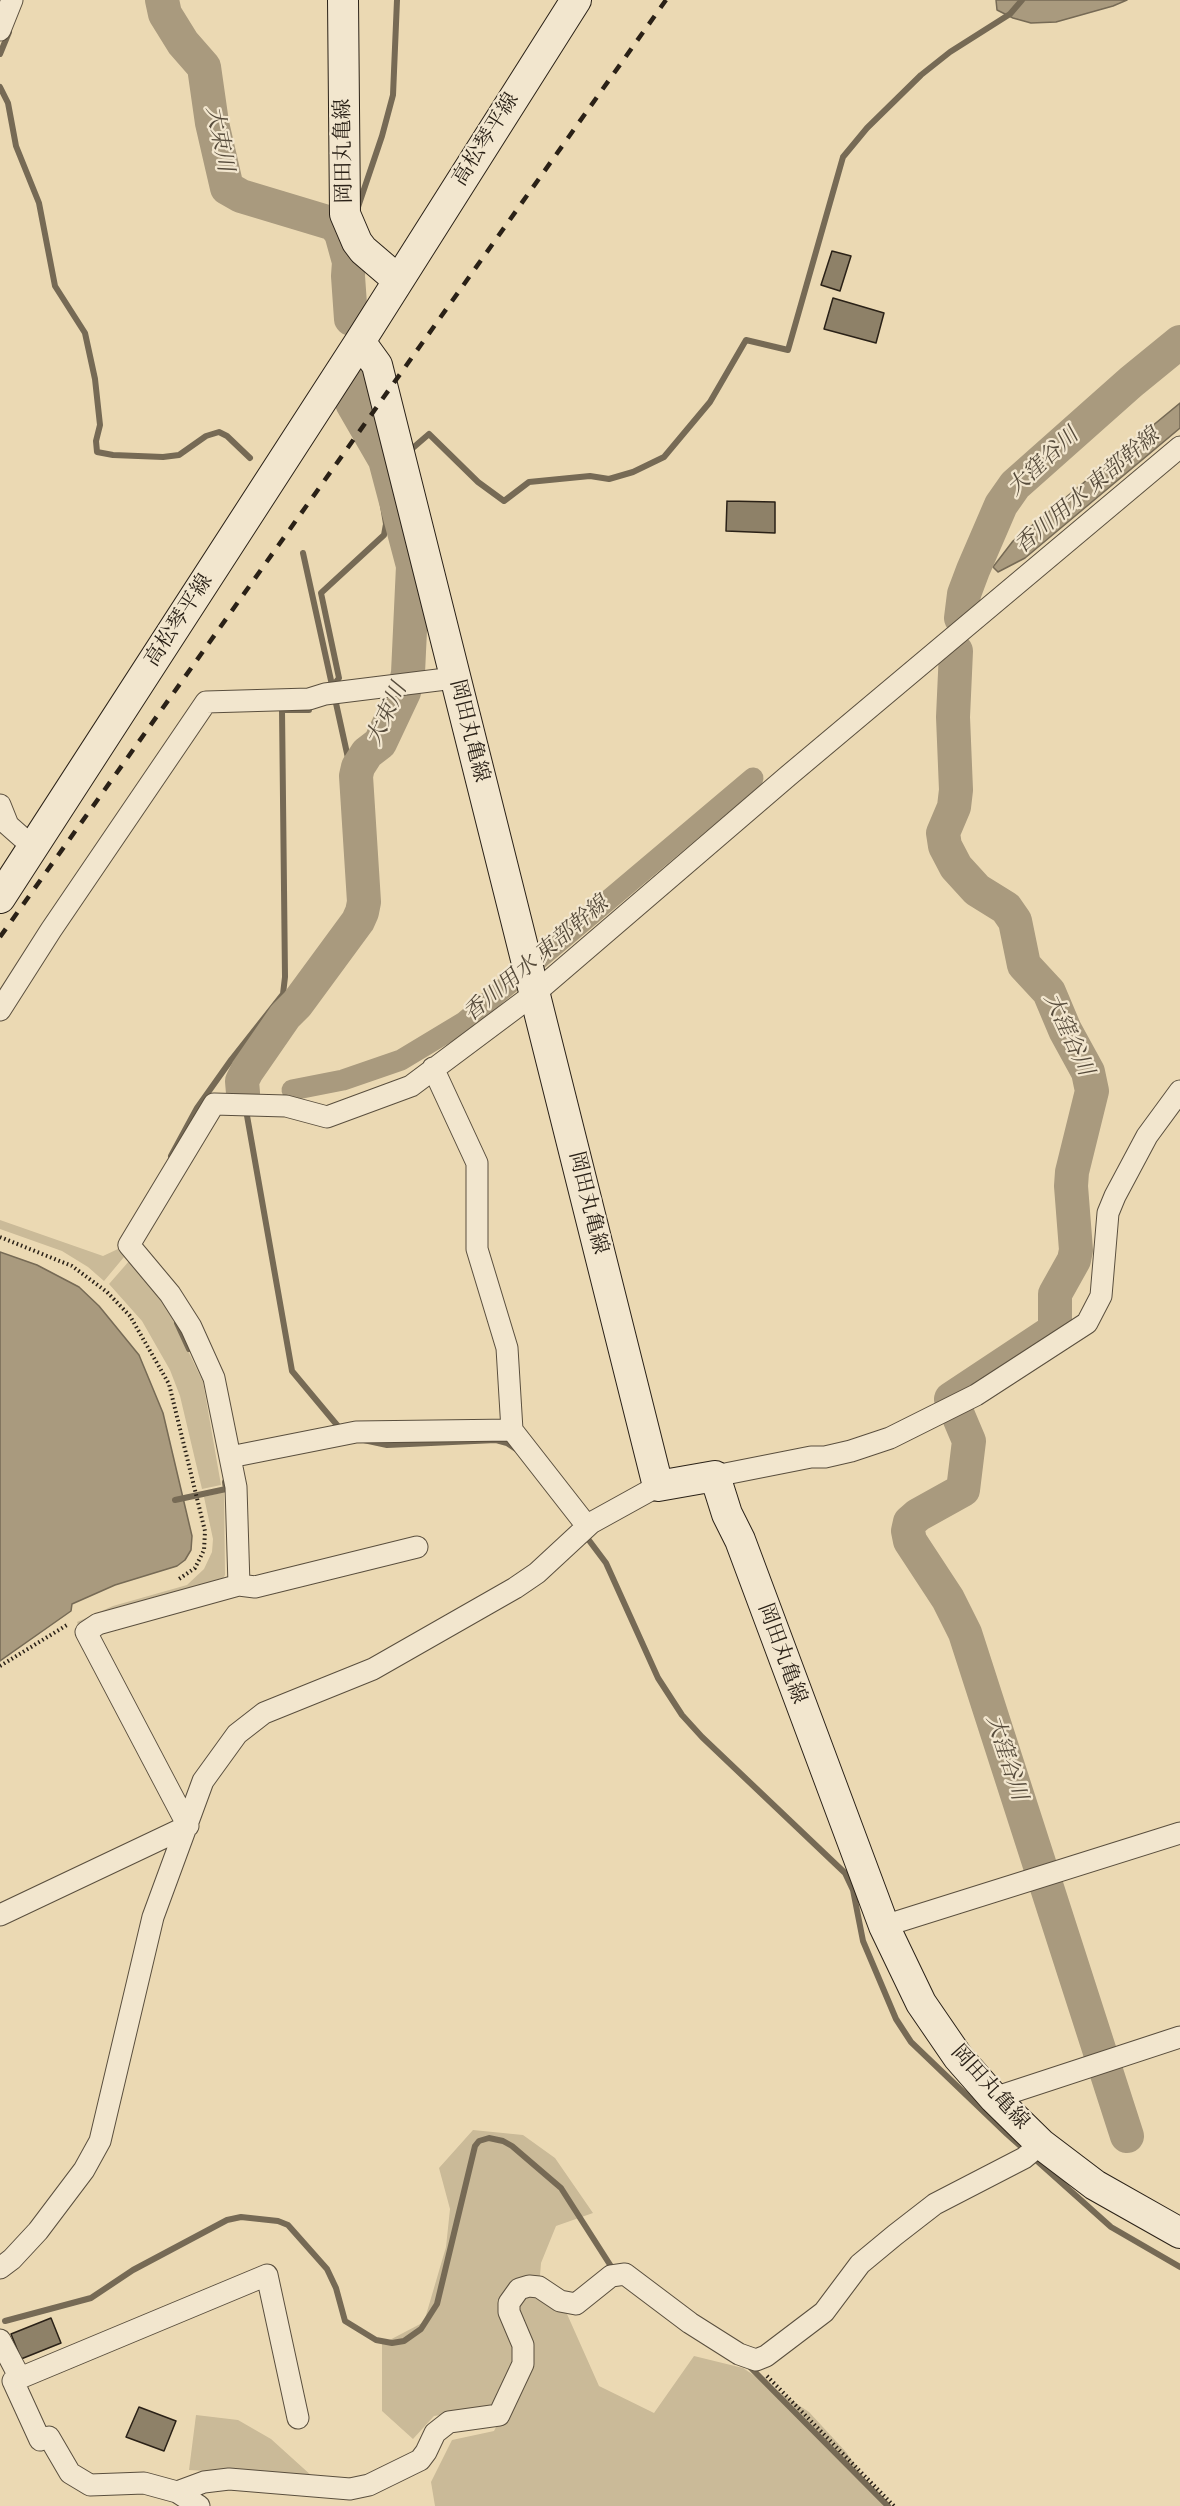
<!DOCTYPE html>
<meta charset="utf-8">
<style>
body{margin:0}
canvas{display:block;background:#ebd9b3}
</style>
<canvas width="1180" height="2506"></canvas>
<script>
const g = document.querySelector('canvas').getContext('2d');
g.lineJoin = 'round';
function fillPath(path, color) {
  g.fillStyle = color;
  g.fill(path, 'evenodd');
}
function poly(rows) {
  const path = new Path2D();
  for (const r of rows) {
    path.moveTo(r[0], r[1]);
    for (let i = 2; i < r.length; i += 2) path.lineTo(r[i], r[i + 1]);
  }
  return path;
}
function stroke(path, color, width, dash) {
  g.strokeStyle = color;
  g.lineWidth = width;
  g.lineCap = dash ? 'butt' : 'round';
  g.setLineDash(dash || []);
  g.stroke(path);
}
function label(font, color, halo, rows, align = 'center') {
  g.font = font + ' "IM FELL Double Pica","Noto Serif JP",serif';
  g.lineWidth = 4.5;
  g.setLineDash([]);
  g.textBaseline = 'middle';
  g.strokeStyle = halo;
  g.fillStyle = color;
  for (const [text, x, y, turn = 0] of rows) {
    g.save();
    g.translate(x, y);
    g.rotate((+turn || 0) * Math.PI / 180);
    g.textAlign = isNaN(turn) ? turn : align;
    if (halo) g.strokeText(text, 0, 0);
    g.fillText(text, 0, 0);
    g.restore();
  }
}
const green = poly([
 [0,1220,103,1256,118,1249,124,1257,104,1281,88,1267,62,1251,0,1229],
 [130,1260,168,1309,203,1382,221,1485,202,1489,180,1396,170,1370,142,1321,109,1284],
 [224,1492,225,1575,220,1584,83,1625,78,1625,77,1622,113,1606,187,1585,204,1569,212,1552,213,1539,204,1497],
 [473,2130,523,2135,555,2158,593,2213,556,2226,541,2263,540,2276,515,2281,515,2362,495,2407,434,2416,413,2439,382,2411,382,2344,424,2322,446,2247,450,2209,439,2168],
 [529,2295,567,2314,599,2386,654,2413,694,2356,743,2368,809,2412,846,2452,884,2506,435,2506,431,2482,452,2440,494,2431,527,2365,518,2313,519,2300],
 [196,2415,238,2420,271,2439,313,2477,189,2470]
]);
const water = poly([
 [996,0,1127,0,1113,6,1056,22,1031,23,1013,18,997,10,996,0],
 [1180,403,1180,428,1025,558,998,572,993,567,1013,541,1180,403],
 [0,1252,37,1265,79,1287,99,1306,139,1355,163,1413,192,1536,191,1550,185,1560,177,1566,115,1585,72,1604,71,1611,0,1661,0,1252]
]);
const stream = poly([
 [0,54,9,32],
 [0,87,8,103,16,146,39,203,55,286,85,333,95,379,100,425,96,441,97,452,113,455,163,457,179,455,206,436,219,432,227,436,250,458],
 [358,207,382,136,393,95,397,0],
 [407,453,429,434,478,482,504,501,529,482,590,476,609,479,633,472,664,457,710,402,746,340,788,350,843,157,867,128,921,75,950,52,1010,14,1022,0],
 [332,687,339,678,321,593,384,535,386,524,379,482,394,466],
 [285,1016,295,997,350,922,357,906,358,890,350,767,303,553],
 [231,1060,247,1071],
 [243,1093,292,1371,342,1431],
 [171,1156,197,1108,231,1060,283,994,285,977,282,710,309,710],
 [177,1323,189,1349],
 [359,1439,387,1445,496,1440,507,1443,516,1449],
 [175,1500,226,1489,225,1482],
 [585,1535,606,1563,658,1678,682,1715,702,1737,845,1873,853,1890,863,1941,896,2019,911,2042,1007,2134,1111,2227,1180,2267],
 [5,2321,91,2298,133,2270,227,2220,241,2217,278,2221,288,2225,327,2269,336,2288,345,2321,376,2340,392,2343,404,2341,421,2329,437,2304,475,2146,479,2141,489,2138,503,2141,512,2146,561,2188,614,2271],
 [749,2366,888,2506]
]);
const canal = poly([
 [292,1090,343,1080,401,1060,464,1022,753,778]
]);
const river = poly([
 [162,0,165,14,183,43,204,67,212,123,227,188,241,196,334,224,341,233,349,262,348,276,351,319],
 [961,618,964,594,973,570,1001,505,1015,485,1131,382,1180,342],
 [243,1093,242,1081,247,1071,285,1016,297,1004,358,921,362,912,364,902,356,776,358,767,367,753,380,743,404,692,408,673,413,566,385,460,352,403,355,379],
 [951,1399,1052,1332,1055,1325,1055,1294,1074,1260,1076,1250,1071,1186,1072,1172,1092,1091,1088,1072,1065,1030,1049,992,1024,965,1015,921,1006,908,977,890,956,867,945,846,943,833,954,807,956,790,953,717,956,651],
 [958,1415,969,1441,963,1490,918,1515,910,1522,908,1531,910,1541,948,1599,965,1633,1127,2136]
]);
const building = poly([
 [832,251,851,256,840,291,821,285,832,251],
 [833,298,884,313,876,343,824,329,833,298],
 [727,501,775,502,775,533,726,531,727,501],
 [51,2318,61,2343,21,2359,11,2334,51,2318],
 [139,2407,176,2421,164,2451,126,2437,139,2407]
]);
const path = poly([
 [0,1237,72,1266,107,1292,130,1316,169,1384,205,1531,204,1550,195,1568,179,1579],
 [0,1666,67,1625],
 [767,2376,894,2506]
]);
const street = poly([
 [0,30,12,0],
 [0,805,8,825,34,848],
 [0,1010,51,930,206,702,309,699,325,694,454,678],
 [512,1430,587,1526],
 [230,1457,356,1432,512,1430,507,1348,477,1249,477,1163,433,1068],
 [715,1476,811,1457,825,1457,851,1451,890,1438,976,1395,1087,1323,1101,1296,1108,1213,1115,1196,1147,1136,1180,1091],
 [239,1585,236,1487,214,1378,191,1327,170,1294,129,1245,214,1104,286,1106,327,1117,411,1086,534,994,788,776,1180,447],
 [0,1915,188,1826,86,1632,98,1624,239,1585,255,1587,417,1547],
 [884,1926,1180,1833],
 [994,2098,1180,2037],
 [0,2268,12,2259,38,2231,84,2170,100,2141,153,1917,203,1781,237,1734,264,1713,373,1669,515,1588,537,1573,591,1523,658,1486],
 [0,2340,20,2378,13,2381,40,2440,49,2437,70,2473,90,2485,144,2483,177,2492,199,2506],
 [20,2378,267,2275,298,2418],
 [177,2492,204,2482,229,2479,350,2489,369,2485,420,2460,426,2452,435,2433,449,2422,499,2415,523,2364,523,2345,509,2312,509,2303,519,2289,529,2286,539,2287,560,2301,576,2304,611,2276,625,2274,690,2323,739,2354,756,2360,766,2356,824,2312,860,2264,895,2235,935,2204,1024,2158,1041,2144]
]);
const secondary = poly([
 [343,0,345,214,357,242,363,250,398,280],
 [359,343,364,347,377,365,658,1486,715,1476,727,1514,740,1540,884,1926,921,2003,958,2057,994,2098,1041,2144,1095,2185,1180,2233],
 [0,898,359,343,576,0]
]);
const rail = poly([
 [0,937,666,0]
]);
const streetNames = [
 ["高松琴平線",487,140,-58],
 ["岡田丸亀線",345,151,-91],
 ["高松琴平線",180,621,-57],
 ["岡田丸亀線",468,731,76],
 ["岡田丸亀線",587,1203,76],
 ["岡田丸亀線",781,1654,70],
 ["岡田丸亀線",989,2088,48]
];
const waterNames = [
 ["大束川",218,139,79],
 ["大窪谷川",1044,463,-43],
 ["香川用水 東部幹線",1088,492,-40],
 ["大束川",388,715,-65],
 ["香川用水 東部幹線",537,960,-40],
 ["大窪谷川",1067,1035,65],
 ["大窪谷川",1005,1758,72]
];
fillPath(green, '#caba98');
fillPath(water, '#a99a7e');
stroke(water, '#766a55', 1.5);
stroke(stream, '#766a55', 6);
stroke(canal, '#a99a7e', 21);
stroke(river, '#a99a7e', 34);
fillPath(building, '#8e8168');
stroke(building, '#2a2117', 1.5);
stroke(street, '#5a4f3e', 23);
stroke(secondary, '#2a2117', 32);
stroke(path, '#2a2117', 4, [1.5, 3]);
stroke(street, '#f2e6ce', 21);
stroke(secondary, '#f2e6ce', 30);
stroke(rail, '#2a2117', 4.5, [10, 10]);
label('21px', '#2a2117', '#f2e6ce', streetNames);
label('italic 22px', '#564b3b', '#f2e6ce', waterNames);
</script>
